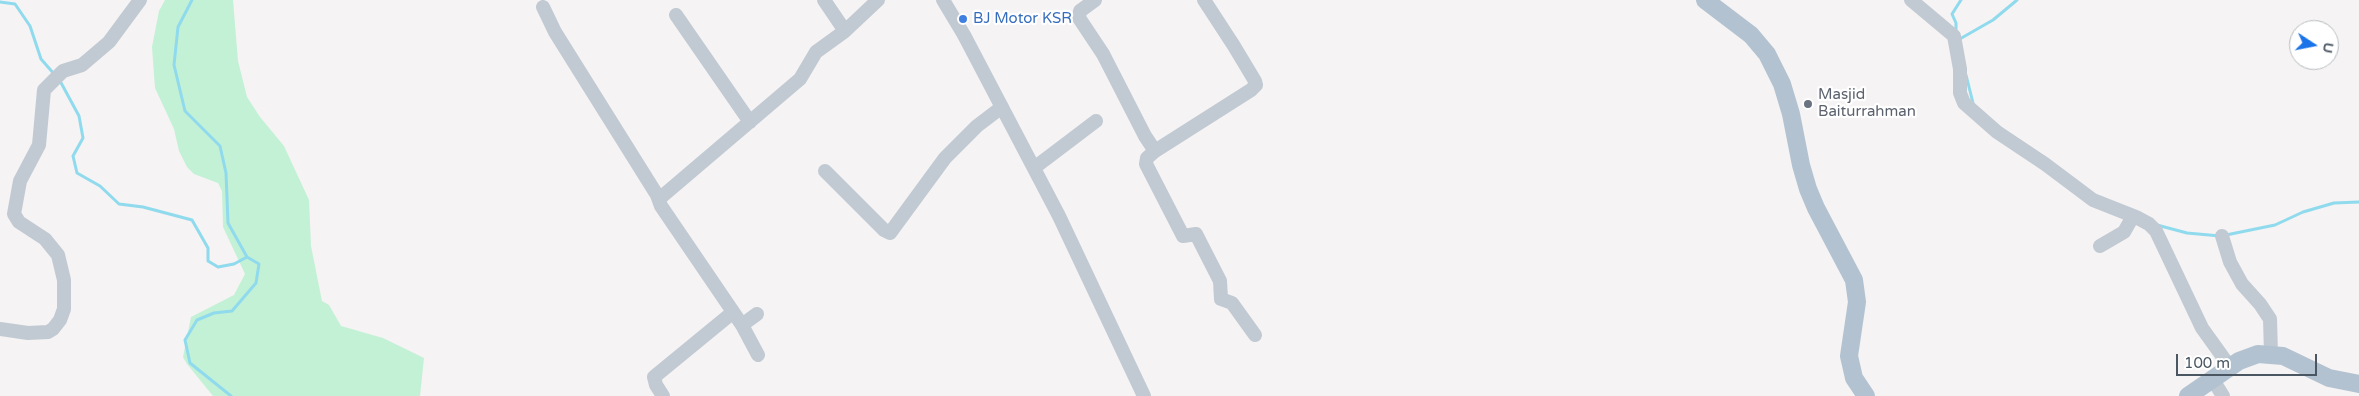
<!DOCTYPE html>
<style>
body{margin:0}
#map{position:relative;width:2359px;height:396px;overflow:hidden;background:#f5f3f3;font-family:"Varela Round",sans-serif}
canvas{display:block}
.north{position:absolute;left:2289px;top:20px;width:50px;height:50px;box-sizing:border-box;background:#fff;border:1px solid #b7bbc0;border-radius:50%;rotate:101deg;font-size:14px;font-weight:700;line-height:20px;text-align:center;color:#4a5661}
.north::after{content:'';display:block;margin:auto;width:18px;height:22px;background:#1a73e8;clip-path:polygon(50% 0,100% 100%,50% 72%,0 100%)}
.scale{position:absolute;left:2176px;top:354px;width:141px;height:22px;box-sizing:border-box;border:2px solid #4a5661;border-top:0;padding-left:6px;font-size:15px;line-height:18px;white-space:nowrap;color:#4a5661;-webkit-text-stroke:4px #fff;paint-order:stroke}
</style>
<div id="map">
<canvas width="2359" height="396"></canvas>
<div class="north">U</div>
<div class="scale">100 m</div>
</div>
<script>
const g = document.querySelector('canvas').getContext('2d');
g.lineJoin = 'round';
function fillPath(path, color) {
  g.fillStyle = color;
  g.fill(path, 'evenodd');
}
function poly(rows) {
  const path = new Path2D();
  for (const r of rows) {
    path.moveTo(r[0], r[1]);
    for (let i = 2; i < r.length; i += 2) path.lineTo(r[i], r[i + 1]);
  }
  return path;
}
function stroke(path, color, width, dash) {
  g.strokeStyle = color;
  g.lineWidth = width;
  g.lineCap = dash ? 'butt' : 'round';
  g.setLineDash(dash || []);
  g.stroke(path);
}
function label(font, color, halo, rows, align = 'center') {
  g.font = font + ' "Varela Round",sans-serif';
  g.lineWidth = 4.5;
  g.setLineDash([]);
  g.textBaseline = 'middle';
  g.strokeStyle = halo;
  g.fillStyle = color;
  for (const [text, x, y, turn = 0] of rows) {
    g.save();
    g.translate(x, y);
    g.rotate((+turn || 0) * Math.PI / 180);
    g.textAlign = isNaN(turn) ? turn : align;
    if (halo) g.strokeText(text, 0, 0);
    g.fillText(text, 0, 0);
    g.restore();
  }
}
const green = poly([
 [165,0,233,0,238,61,247,97,260,117,284,146,309,200,311,246,322,301,329,305,341,326,383,338,424,358,420,396,213,396,187,364,183,357,191,317,234,295,245,274,223,227,222,191,218,183,194,174,187,167,179,151,174,129,155,88,152,47,159,11]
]);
const stream = poly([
 [192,0,178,27,174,65,185,111,220,146,226,173,228,223,247,257,259,264,256,283,232,311,214,313,197,320,185,340,190,363,231,396],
 [0,2,15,4,30,26,41,59,55,75],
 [1956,33,1956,23,1952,14,1961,0],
 [1958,40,1993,20,2017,0],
 [1966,75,1973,103],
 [59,79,79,116,83,138,73,156,77,173,100,186,119,204,143,207,192,220,208,248,208,261,218,267,234,264,247,257],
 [2157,225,2187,233,2220,236],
 [2226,235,2275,225,2303,212,2334,203,2359,202]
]);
const minor = poly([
 [824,0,845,31],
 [943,0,964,35,1059,216,1144,396],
 [1095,0,1080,11,1079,18,1103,54,1145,136,1155,151,1251,90,1256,85,1255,81,1234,46,1204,0],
 [1911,0,1954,36,1960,69,1960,93,1964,103,1997,132,2045,164,2093,200,2136,217],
 [543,7,555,32,657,195,661,206,742,325,758,355],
 [676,15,750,122],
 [1155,151,1147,158,1146,164,1183,236,1196,234,1220,281,1221,299,1232,303,1255,335],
 [1034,168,1096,121],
 [825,171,884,230,890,233,945,158,977,126,1002,107],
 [659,199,800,79,816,52,845,31,878,0],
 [2222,236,2230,262,2242,284,2260,304,2270,319,2271,354],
 [2100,246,2124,232,2132,218,2136,217,2149,224,2156,231,2202,328,2230,367],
 [742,325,757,314],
 [0,329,28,333,48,332,53,329,60,320,64,309,64,280,58,255,45,239,19,222,14,214,20,181,39,145,44,90,63,71,82,65,109,42,140,0],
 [2213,380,2223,396],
 [663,396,656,385,654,377,732,313]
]);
const major = poly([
 [1705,0,1751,35,1767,54,1782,84,1791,114,1801,165,1808,189,1816,208,1854,280,1857,302,1849,356,1854,378,1866,396],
 [2188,396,2239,361,2258,354,2283,356,2329,378,2359,384]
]);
const markers = [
 [963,19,5,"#3f7fe0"],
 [1808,104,5,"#6b7280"]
];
const shopNames = [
 ["BJ Motor KSR",973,19]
];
const worshipNames = [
 ["Masjid",1818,95],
 ["Baiturrahman",1818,112]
];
fillPath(green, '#c3f1d5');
stroke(stream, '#90daee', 3);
stroke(minor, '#c1cad2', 14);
stroke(major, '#b3c2d1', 18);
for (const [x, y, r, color] of markers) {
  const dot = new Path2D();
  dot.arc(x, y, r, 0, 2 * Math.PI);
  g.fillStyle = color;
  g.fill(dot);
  stroke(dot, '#fff', 2);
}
label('15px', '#366cbe', '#fff', shopNames, 'left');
label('15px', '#5b616d', '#fff', worshipNames, 'left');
</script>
